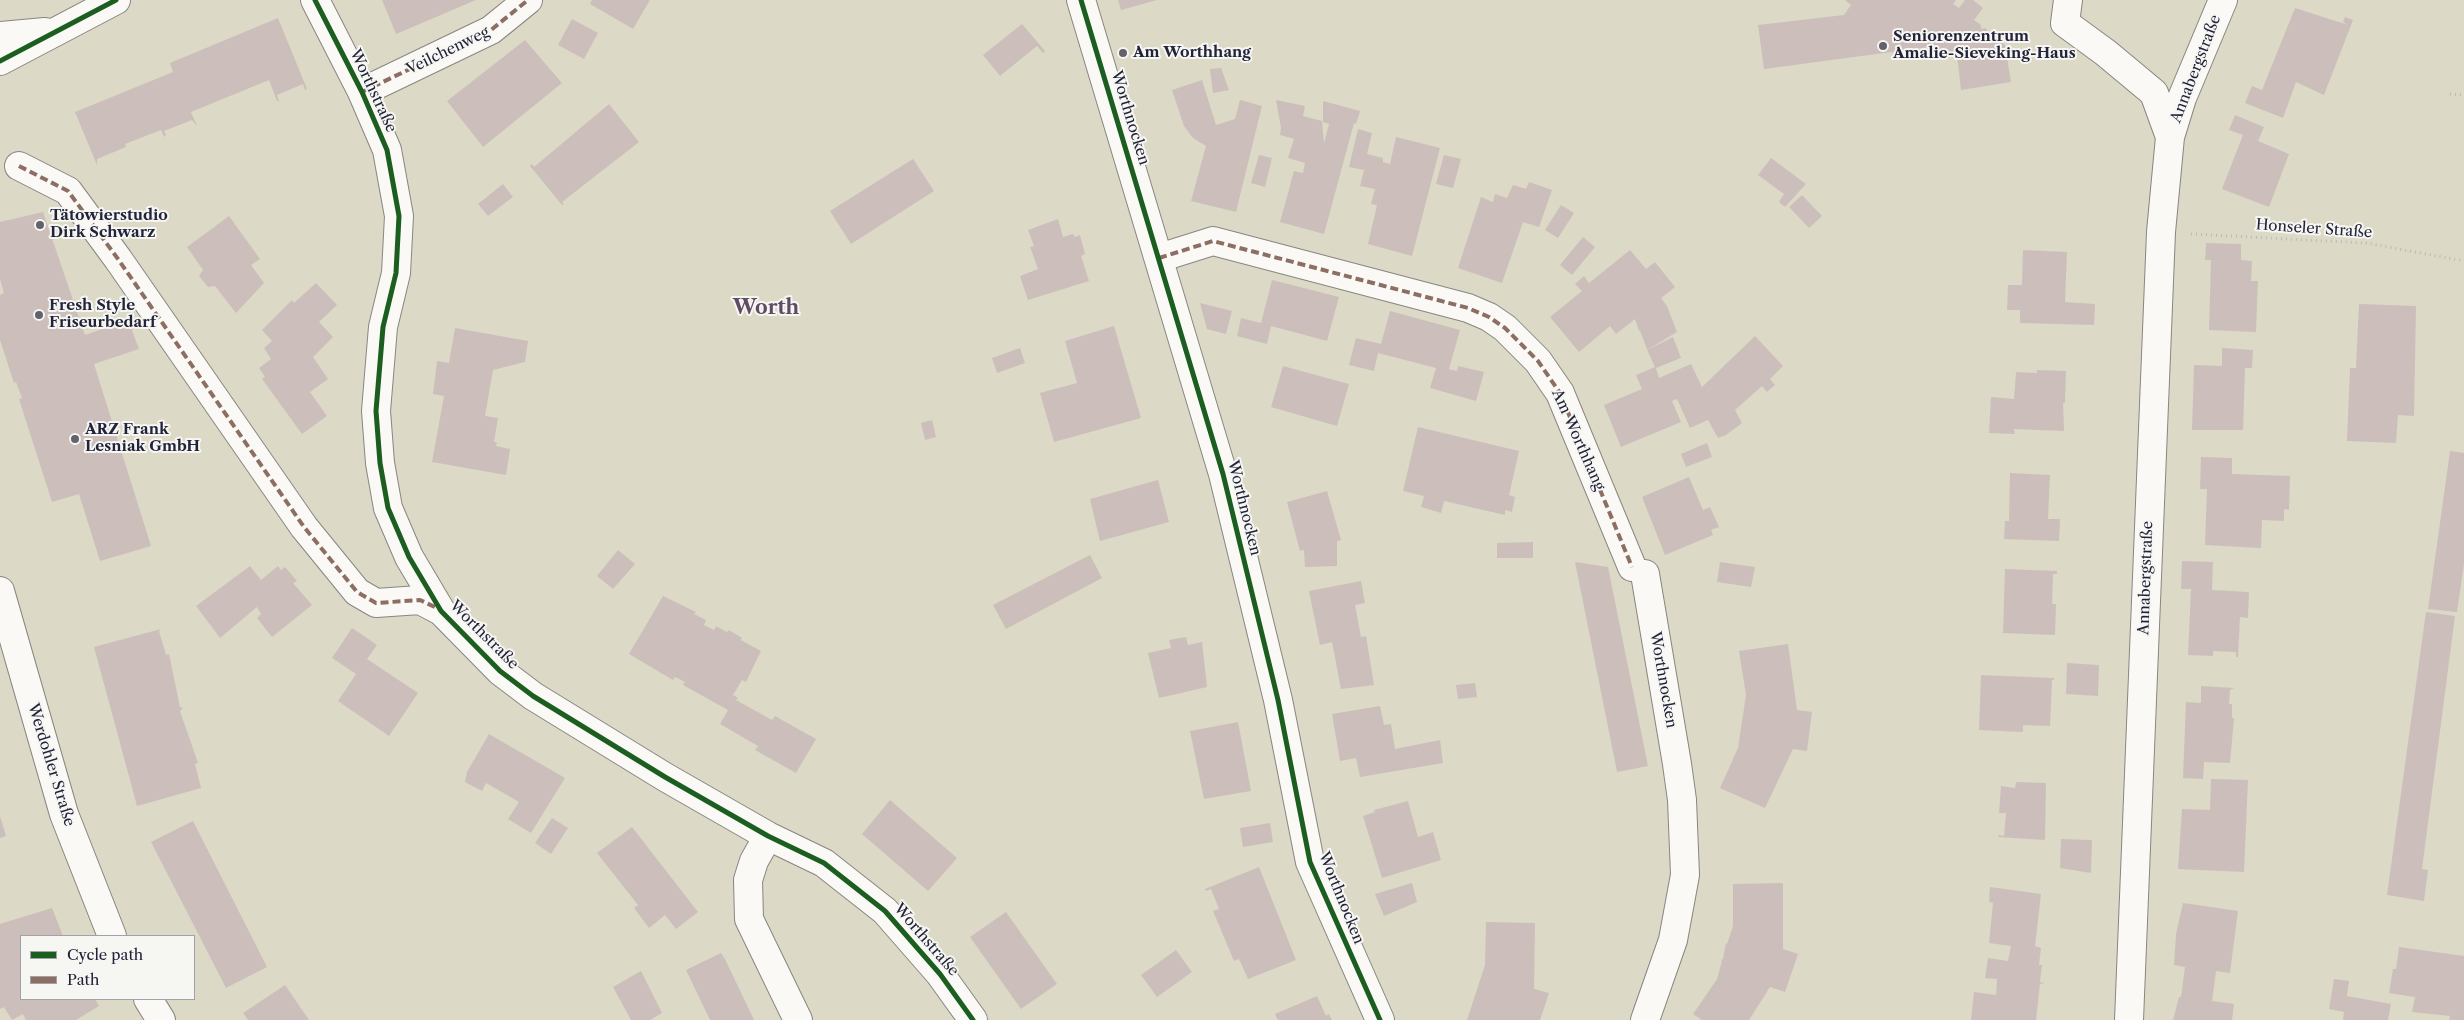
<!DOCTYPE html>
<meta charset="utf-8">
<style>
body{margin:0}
#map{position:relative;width:2464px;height:1020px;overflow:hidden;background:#dcd9c6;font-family:"Libre Caslon Text",serif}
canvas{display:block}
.legend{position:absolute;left:20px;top:935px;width:175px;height:65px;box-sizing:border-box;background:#f6f6f2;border:1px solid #a1a1a9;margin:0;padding:6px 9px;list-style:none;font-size:15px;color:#22223b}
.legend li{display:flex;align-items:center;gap:10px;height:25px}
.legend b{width:25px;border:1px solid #a1a1a9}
</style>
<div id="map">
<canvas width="2464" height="1020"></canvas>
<ul class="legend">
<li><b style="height:6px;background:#1b5e20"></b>Cycle path</li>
<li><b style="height:6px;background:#8d6e63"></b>Path</li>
</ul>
</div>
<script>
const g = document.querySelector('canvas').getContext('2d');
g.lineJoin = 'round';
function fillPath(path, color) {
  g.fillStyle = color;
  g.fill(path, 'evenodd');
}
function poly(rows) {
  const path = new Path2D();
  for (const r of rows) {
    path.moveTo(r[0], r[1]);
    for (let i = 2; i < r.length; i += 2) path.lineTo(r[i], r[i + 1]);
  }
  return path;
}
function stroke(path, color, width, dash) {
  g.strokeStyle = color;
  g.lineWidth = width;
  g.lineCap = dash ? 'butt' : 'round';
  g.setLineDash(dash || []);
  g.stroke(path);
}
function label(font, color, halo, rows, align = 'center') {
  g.font = font + ' "Libre Caslon Text",serif';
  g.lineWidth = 4;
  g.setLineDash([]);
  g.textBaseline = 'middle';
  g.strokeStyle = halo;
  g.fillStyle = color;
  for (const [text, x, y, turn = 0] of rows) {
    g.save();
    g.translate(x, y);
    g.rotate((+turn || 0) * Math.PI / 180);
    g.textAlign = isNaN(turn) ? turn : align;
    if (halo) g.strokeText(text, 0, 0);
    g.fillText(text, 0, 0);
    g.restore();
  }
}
const building = poly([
 [382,0,476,0,396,34],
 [592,0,650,0,633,29,590,4],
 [1118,0,1157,0,1121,10],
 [1845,0,1956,0,1953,4,1959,8,1965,0,1973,0,1983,8,1974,20,1981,25,1981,29,1985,28,2005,45,2011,82,1961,90,1957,55,1938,57,1937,46,1764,69,1758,25,1844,15,1851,5],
 [2295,8,2348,25,2343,22,2345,17,2353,20,2324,95,2296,82,2283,118,2245,103,2252,86,2262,90],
 [278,18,307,89,305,90,303,84,277,95,279,101,277,101,269,80,191,112,197,126,192,120,164,131,166,135,164,137,161,130,125,144,126,147,97,159,97,165,75,112,173,72,170,63],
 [572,19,598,33,584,59,558,45],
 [1022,24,1045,51,1043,53,1037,46,1000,76,983,55],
 [525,40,562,83,483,147,447,101],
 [1221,68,1229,90,1213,93,1210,69],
 [1202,80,1216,125,1235,119,1240,100,1262,106,1236,212,1191,201,1206,146,1193,138,1184,126,1172,90],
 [1276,100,1305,106,1303,116,1322,121,1324,143,1329,124,1323,122,1323,101,1360,111,1356,124,1354,123,1324,234,1280,222,1294,171,1303,173,1305,163,1288,158,1294,139,1280,135,1281,128],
 [609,104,639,142,562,202,564,204,562,205,530,166,532,164,534,167],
 [2235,115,2264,127,2258,141,2289,154,2269,207,2222,189,2243,135,2229,130],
 [1358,129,1372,133,1367,154,1383,158,1383,162,1390,164,1396,137,1440,148,1412,256,1368,244,1377,205,1371,204,1375,189,1360,186,1364,170,1349,167],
 [1259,155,1272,158,1265,187,1251,183],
 [1444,155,1461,159,1453,188,1436,184],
 [1771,158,1806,184,1785,207,1779,202,1784,194,1758,175],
 [913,159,934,191,851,244,830,211],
 [1529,182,1552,190,1539,227,1523,222,1502,283,1458,268,1481,197,1493,202,1495,194,1507,198,1513,185,1526,189],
 [503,184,513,197,488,216,478,204],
 [1802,195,1822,216,1809,228,1789,207],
 [1561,205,1574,213,1558,238,1545,230],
 [43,212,85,335,128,320,139,349,94,364,151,546,100,561,79,494,52,502,19,399,22,398,16,382,14,383,0,340,0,295,4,293,0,279,0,222],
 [229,216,260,259,251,265,264,283,236,313,215,286,208,287,199,276,203,270,187,247],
 [1058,219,1063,237,1073,234,1075,237,1080,235,1085,254,1081,256,1089,281,1028,300,1020,276,1038,269,1030,247,1034,246,1028,230],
 [1583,237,1595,247,1572,275,1560,265],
 [2206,243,2241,244,2241,260,2252,261,2251,281,2258,281,2256,332,2209,330,2211,260,2205,260],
 [1630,250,1646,269,1655,262,1675,287,1661,298,1667,306,1677,332,1647,350,1673,337,1681,358,1656,368,1659,378,1691,364,1702,387,1755,336,1783,366,1770,379,1775,385,1767,392,1762,386,1735,410,1742,423,1726,435,1718,438,1708,420,1690,428,1677,399,1672,401,1681,422,1621,447,1604,405,1642,389,1636,375,1655,367,1649,354,1640,331,1639,331,1635,319,1616,334,1610,326,1579,352,1550,317,1582,291,1575,284,1584,276,1589,283],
 [2023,250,2067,252,2065,302,2095,304,2094,325,2020,323,2020,310,2007,310,2008,285,2022,285],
 [1272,280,1339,297,1327,341,1271,326,1267,344,1237,336,1241,318,1261,323],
 [316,283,337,305,319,322,333,337,313,357,328,379,310,392,327,416,302,434,262,379,265,377,259,368,271,359,264,348,272,341,262,330,292,300,294,303],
 [1200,303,1232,311,1226,334,1207,329],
 [2359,304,2416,306,2414,416,2398,415,2396,443,2347,441,2350,368,2356,368],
 [1390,311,1460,330,1449,369,1457,371,1458,366,1484,372,1476,401,1430,388,1436,368,1378,353,1374,371,1349,365,1356,338,1381,344],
 [1114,326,1141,418,1054,442,1040,393,1077,383,1065,341],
 [455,328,528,341,525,362,493,370,485,416,498,418,494,442,497,442,496,446,510,449,506,475,432,462,444,396,433,394,437,361,449,363],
 [1020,348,1025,363,997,373,992,358],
 [2222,348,2253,350,2252,368,2245,368,2243,430,2192,430,2194,365,2222,366],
 [1283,366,1349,384,1337,426,1271,407],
 [2037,370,2066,371,2065,403,2063,403,2064,431,2014,429,2015,434,1989,433,1991,397,2014,399,2016,372,2037,373],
 [932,420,936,437,925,440,921,423],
 [1418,427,1519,451,1509,495,1515,497,1512,512,1505,510,1505,515,1444,501,1441,513,1421,507,1424,496,1403,491],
 [1707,443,1712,457,1686,467,1681,454],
 [2450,451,2464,453,2464,564,2457,612,2428,609],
 [2201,457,2232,458,2232,474,2290,476,2289,510,2284,509,2284,521,2262,520,2261,548,2205,545,2207,489,2200,489],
 [2010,473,2050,475,2048,519,2060,519,2059,541,2004,539,2005,521,2009,521],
 [1689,477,1703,510,1710,507,1719,527,1711,530,1713,535,1665,555,1642,497],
 [1158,480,1169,522,1100,541,1090,499],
 [1327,491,1341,540,1337,541,1337,566,1305,567,1304,550,1300,551,1287,502],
 [1533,542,1533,558,1497,558,1497,543],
 [618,550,635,564,613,589,597,576],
 [1090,555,1102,578,1006,629,993,605],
 [2182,561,2213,562,2212,590,2249,592,2248,618,2240,617,2238,657,2236,657,2236,652,2213,651,2213,656,2188,655,2191,589,2181,589],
 [1575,562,1608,567,1648,766,1617,772],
 [1720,562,1755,567,1751,587,1717,582],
 [250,566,261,580,278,566,281,570,285,567,297,581,293,583,312,605,272,637,257,618,261,614,257,607,220,638,196,606],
 [2005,569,2057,571,2057,574,2053,574,2052,604,2056,604,2055,635,2003,633],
 [1361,581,1365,603,1355,605,1361,637,1366,636,1374,685,1341,689,1332,642,1320,645,1309,591],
 [663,596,696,612,694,614,706,620,704,625,714,630,716,626,727,632,729,630,742,638,741,640,761,651,746,682,742,680,733,695,738,698,736,700,772,720,775,716,816,739,796,773,755,750,758,746,720,724,728,710,683,685,685,682,675,677,673,680,629,654],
 [2426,612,2455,616,2422,869,2428,870,2424,901,2387,895],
 [352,628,377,645,367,659,418,693,389,736,338,701,356,674,332,658],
 [161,629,159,631,166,655,169,654,180,707,183,708,180,711,198,763,195,764,201,788,137,806,94,647],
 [1186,637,1188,645,1202,642,1207,687,1159,698,1148,653,1171,648,1169,640],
 [1788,644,1797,710,1812,712,1807,751,1793,749,1765,808,1720,788,1738,748,1746,695,1739,651],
 [2067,663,2099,665,2098,696,2066,694],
 [1981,675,2054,678,2054,680,2052,680,2050,726,2023,725,2023,732,1979,730],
 [1475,683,1477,697,1458,699,1456,685],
 [2201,686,2234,688,2230,690,2229,704,2232,704,2232,718,2234,718,2230,763,2204,762,2203,779,2183,778,2186,702,2201,703],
 [1380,706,1384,725,1391,724,1395,749,1440,740,1443,763,1360,777,1356,758,1340,761,1332,714],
 [1238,722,1251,791,1204,799,1190,731],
 [489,734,565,778,531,833,508,819,519,802,486,783,482,791,465,782,467,772],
 [2211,779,2248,780,2244,872,2178,869,2182,809,2210,810],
 [2016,782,2046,783,2045,840,1998,837,1999,835,2004,836,2006,813,1999,813,2001,786,2015,788],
 [890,800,957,858,928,891,862,834],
 [1408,801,1418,837,1433,832,1441,860,1382,878,1363,816,1375,812,1374,810],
 [0,816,6,836,0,838],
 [552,818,568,828,551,854,535,843],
 [193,821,267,967,226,988,151,842],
 [1270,823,1273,842,1243,847,1240,828],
 [632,827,698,912,676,929,665,915,649,928,634,908,638,905,597,853],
 [2061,839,2092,840,2091,873,2060,868],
 [1259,867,1296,960,1248,979,1239,959,1234,961,1213,911,1219,909,1211,889,1206,891,1205,889],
 [1412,883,1417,902,1384,916,1375,894],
 [1783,883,1783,949,1798,954,1785,992,1770,987,1749,1020,1702,1020,1693,1014,1717,979,1722,961,1721,960,1723,959,1726,943,1727,944,1733,926,1733,884],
 [1990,887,2041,894,2035,946,2041,948,2039,965,2042,965,2040,982,2045,983,2040,984,2036,1020,1971,1020,1974,992,1996,995,1997,979,1985,978,1988,958,2008,961,2011,946,1989,943,1993,903,1989,902],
 [2183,903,2238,911,2230,973,2216,971,2212,1001,2234,1004,2232,1020,2173,1020,2179,997,2181,997,2185,967,2174,965,2176,934],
 [52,908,63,936,21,936,21,999,95,999,99,1006,76,1020,26,1020,23,1014,12,1020,4,1007,0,1009,0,924],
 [1006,912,1057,984,1021,1009,970,937],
 [1486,922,1535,923,1534,989,1549,993,1540,1020,1467,1020,1485,965],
 [2399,947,2464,956,2464,1020,2449,1020,2450,1016,2412,1012,2415,997,2389,993,2393,969,2396,969],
 [1176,950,1192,972,1157,997,1141,975],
 [721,953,725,959,754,1020,710,1020,686,970],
 [641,971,662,1013,650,1020,631,1020,613,987],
 [2334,979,2349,981,2347,996,2391,1004,2388,1020,2343,1020,2344,1012,2329,1009],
 [285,985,309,1020,248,1020,243,1013],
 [1317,996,1326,1016,1329,1014,1332,1020,1278,1020,1275,1014]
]);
const path = poly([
 [2450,94,2464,95],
 [2191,234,2366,243,2464,261]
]);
const street = poly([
 [315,0,362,92,387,150,399,216,396,273,383,327,376,411,380,463,388,508,409,557,441,611,500,671,533,696,665,777,768,836,824,863,885,911,940,974,973,1020],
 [1081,0,1223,474,1278,700,1310,862,1380,1020],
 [2068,0,2065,23,2106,53,2154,93,2170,137],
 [0,36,45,32],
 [0,61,116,0],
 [362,92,491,30,528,0],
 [19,166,68,191,118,259,304,527,357,592,376,603,420,600,441,611],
 [1159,258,1213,241,1468,308,1489,317,1505,328,1538,361,1560,393,1632,567],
 [1645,574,1677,764,1682,800,1685,875,1673,940,1645,1020],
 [768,836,754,861,748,880,749,919,798,1020],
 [2129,1020,2161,232,2170,137,2182,98,2223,0]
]);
const secondary = poly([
 [0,591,64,814,112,936],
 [148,999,161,1020]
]);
const quiet = poly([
 [362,92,491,30,528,0],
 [19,166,68,191,118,259,304,527,357,592,376,603,420,600,439,609],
 [1159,258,1213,241,1468,308,1489,317,1505,328,1538,361,1560,393,1632,567]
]);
const cycleway = poly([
 [315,0,362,92,387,150,399,216,396,273,383,327,376,411,380,463,388,508,409,557,441,611,500,671,533,696,665,777,768,836,824,863,885,911,940,974,973,1020],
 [1081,0,1223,474,1278,700,1310,862,1380,1020],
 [0,61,116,0]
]);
const markers = [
 [1883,46,5,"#63626c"],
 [1123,53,5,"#63626c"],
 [40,225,5,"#63626c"],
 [39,315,5,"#63626c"],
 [75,439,5,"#63626c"]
];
const poiNames = [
 ["Seniorenzentrum",1893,37],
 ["Amalie-Sieveking-Haus",1893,54],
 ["Am Worthhang",1133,53],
 ["Tätowierstudio",50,216],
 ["Dirk Schwarz",50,233],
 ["Fresh Style",49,306],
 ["Friseurbedarf",49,323],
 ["ARZ Frank",85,430],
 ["Lesniak GmbH",85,447]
];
const streetNames = [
 ["Veilchenweg",448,51,-26],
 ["Annabergstraße",2196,69,-69],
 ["Worthstraße",373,91,65],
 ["Worthnocken",1130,118,73],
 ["Honseler Straße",2314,229,4],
 ["Am Worthhang",1578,440,66],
 ["Worthnocken",1244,508,76],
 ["Annabergstraße",2146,578,-88],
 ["Worthstraße",484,635,45],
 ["Worthnocken",1663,680,80],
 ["Werdohler Straße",51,765,73],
 ["Worthnocken",1341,898,68],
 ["Worthstraße",926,940,49]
];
const districtNames = [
 ["Worth",766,308]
];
fillPath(building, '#ccbfbb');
stroke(street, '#888681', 30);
stroke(secondary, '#888681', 30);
stroke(path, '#babab8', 3, [1, 4]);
stroke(street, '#faf9f6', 28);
stroke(secondary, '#faf9f6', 28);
stroke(quiet, '#8d6e63', 4, [8, 4]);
stroke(cycleway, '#1b5e20', 5);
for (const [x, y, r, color] of markers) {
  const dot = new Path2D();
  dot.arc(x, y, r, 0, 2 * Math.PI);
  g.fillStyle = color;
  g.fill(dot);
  stroke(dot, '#f6f6f2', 2);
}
label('bold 15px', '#22223b', '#f6f6f2', poiNames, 'left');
label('15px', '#22223b', '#f6f6f2', streetNames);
label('bold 20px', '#604a64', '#f6f6f2', districtNames);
</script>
